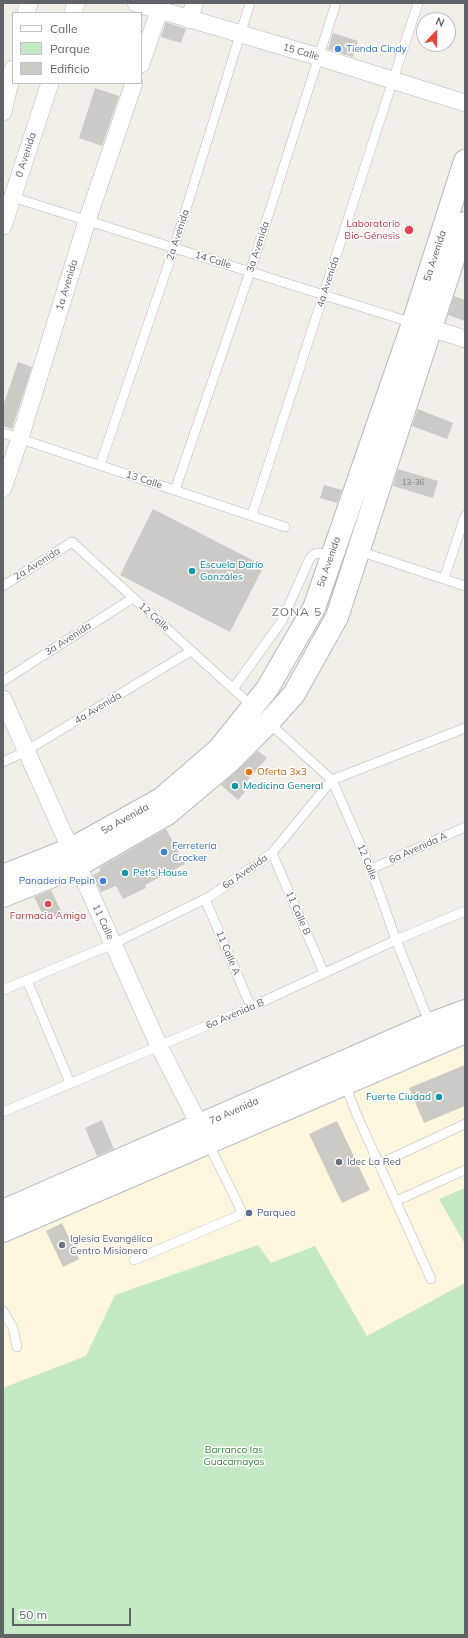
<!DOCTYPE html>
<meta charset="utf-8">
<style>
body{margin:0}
#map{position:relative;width:468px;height:1638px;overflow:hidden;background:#f1efe8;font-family:Mulish,sans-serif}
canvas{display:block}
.frame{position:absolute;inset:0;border:4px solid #5f6368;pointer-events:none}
.legend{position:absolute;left:12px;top:12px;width:130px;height:72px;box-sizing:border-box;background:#fff;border:1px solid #bfc1c3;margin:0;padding:5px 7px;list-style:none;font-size:12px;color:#5f6368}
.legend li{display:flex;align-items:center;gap:8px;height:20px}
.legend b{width:20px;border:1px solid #bfc1c3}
.north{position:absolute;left:416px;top:12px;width:40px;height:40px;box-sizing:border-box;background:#fff;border:1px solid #bfc1c3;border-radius:50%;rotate:22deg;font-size:11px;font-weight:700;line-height:16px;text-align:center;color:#5f6368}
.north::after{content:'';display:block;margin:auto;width:14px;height:18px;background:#ea4335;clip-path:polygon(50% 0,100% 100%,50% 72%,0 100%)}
.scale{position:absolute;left:12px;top:1608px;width:119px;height:18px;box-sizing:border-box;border:2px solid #5f6368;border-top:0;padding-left:5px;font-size:12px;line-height:14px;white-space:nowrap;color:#5f6368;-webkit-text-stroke:3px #fff;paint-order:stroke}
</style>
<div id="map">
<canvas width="468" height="1638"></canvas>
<div class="frame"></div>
<ul class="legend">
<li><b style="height:5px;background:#fff"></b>Calle</li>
<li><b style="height:11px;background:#c5e8c5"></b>Parque</li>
<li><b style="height:11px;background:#cccac5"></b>Edificio</li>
</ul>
<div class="north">N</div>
<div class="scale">50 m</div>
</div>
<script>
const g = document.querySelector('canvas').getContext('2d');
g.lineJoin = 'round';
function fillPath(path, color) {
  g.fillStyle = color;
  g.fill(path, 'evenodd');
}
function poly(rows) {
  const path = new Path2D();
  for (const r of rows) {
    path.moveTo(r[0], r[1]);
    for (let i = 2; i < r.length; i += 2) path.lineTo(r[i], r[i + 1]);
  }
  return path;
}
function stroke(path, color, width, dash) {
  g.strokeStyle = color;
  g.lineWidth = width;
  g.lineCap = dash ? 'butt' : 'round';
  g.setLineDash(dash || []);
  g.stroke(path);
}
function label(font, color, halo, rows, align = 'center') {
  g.font = font + ' Mulish,sans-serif';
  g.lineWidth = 3;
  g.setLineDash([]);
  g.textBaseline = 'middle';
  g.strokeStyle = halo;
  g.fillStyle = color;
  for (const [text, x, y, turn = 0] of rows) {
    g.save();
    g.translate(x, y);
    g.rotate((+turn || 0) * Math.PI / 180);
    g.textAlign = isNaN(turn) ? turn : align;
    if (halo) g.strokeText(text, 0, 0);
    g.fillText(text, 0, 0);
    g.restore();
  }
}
const commercial = poly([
 [465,1046,465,1188,439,1199,465,1244,465,1283,367,1336,315,1246,270,1263,115,1295,86,1356,3,1388,3,1244]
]);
const green = poly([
 [465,1188,465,1244,439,1199],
 [258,1245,271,1263,315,1246,367,1336,465,1283,465,1635,3,1635,3,1388,86,1356,115,1295]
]);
const building = poly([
 [166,22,186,29,181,43,161,37],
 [333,33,358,41,353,57,328,49],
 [95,88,119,96,102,146,79,138],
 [454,296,465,300,465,321,448,315],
 [18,362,32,367,12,429,3,426,3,406],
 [418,409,453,423,447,439,412,426],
 [398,469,438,481,433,498,393,486],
 [324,485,342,490,337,503,320,498],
 [153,509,264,566,230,632,120,575],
 [258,751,267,758,245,783,249,787,238,800,221,785],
 [166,829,185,864,145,885,146,888,123,899,116,886,101,892,93,875,101,871,99,868],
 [51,890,62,913,46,921,34,897],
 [465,1065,465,1106,424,1123,409,1088],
 [102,1120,114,1149,97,1156,85,1128],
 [337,1121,370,1190,342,1203,309,1134],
 [62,1223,79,1259,63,1267,46,1231]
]);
const lane = poly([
 [12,197,413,323],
 [3,433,285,527],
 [100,465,174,248,250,3],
 [175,490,250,272,336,3],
 [252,515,418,3],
 [359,551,465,586],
 [444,579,465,516],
 [3,586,72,542,253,707],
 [3,681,133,598],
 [233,689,282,621,309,560,313,555,318,553,332,555],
 [269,723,332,780,371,869,396,940,430,1024],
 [3,762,26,751,191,651],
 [272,853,324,973],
 [371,869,465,827],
 [205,899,251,1007],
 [27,980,70,1083],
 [3,990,113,944,211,896,272,853,332,780,465,728],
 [345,1084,356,1113,431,1279],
 [3,1112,251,1007,396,940,465,911],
 [379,1164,465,1124],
 [396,1201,465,1170],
 [134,1260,240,1215,241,1210,208,1143],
 [3,1311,13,1328,17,1347]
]);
const street = poly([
 [136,3,319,57,465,103],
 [26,13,29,3],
 [73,13,76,3],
 [190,20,194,3],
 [141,64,159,11],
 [3,112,13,69],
 [3,226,50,83],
 [431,328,465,339],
 [3,488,20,438,87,221,134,83],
 [3,699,159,1046,205,1136]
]);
const secondary = poly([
 [3,876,71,849,161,799,219,749,267,689,314,608,413,323,465,161],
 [3,896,77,866,167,814,230,761,269,722,294,694,337,617,465,223],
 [3,1211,430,1024,465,1011],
 [3,1231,465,1032]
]);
const markers = [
 [338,49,4,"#3f7fe0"],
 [409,230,5,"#e0444e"],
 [192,571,4,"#0f9aa8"],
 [249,772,4,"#e8710a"],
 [235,786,4,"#0f9aa8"],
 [164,852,4,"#3f7fe0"],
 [125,873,4,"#0f9aa8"],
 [103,881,4,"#3f7fe0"],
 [48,904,4,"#e0444e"],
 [439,1097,4,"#0f9aa8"],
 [339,1162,4,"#6b7280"],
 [249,1213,4,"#5c6f8a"],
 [62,1245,4,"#6b7280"]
];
const numberNames = [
 ["13-36",413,483]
];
const shopNames = [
 ["Tienda Cindy",346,49],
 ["Ferretería",172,846],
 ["Crocker",172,858],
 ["Panadería Pepin",95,881,"right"]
];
const streetNames = [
 ["15 Calle",301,52,16],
 ["0 Avenida",26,155,-72],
 ["2a Avenida",178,235,-72],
 ["3a Avenida",258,247,-72],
 ["5a Avenida",435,256,-72],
 ["14 Calle",213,260,17],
 ["4a Avenida",328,282,-72],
 ["1a Avenida",67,285,-73],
 ["13 Calle",144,480,18],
 ["5a Avenida",329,562,-71],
 ["2a Avenida",37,564,-32],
 ["12 Calle",154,617,42],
 ["3a Avenida",68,639,-33],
 ["4a Avenida",98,708,-31],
 ["5a Avenida",125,819,-29],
 ["6a Avenida A",418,848,-24],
 ["12 Calle",367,862,68],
 ["6a Avenida",245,872,-35],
 ["11 Calle B",298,913,66],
 ["11 Calle",103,922,66],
 ["11 Calle A",228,953,67],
 ["6a Avenida B",235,1014,-23],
 ["7a Avenida",234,1111,-24]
];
const healthNames = [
 ["Laboratorio",400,224],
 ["Bio-Génesis",400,236],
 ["Farmacia Amiga",48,916,"center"]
];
const cultureNames = [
 ["Escuela Darío",200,565],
 ["Gonzáles",200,577],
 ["Medicina General",243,786],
 ["Pet's House",133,873],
 ["Fuerte Ciudad",431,1097,"right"]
];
const foodNames = [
 ["Oferta 3x3",257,772]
];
const worshipNames = [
 ["Idec La Red",347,1162],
 ["Iglesia Evangélica",70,1239],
 ["Centro Misionero",70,1251]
];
const serviceNames = [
 ["Parqueo",257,1213]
];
const parkNames = [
 ["Barranco las",234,1450],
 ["Guacamayas",234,1462]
];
const quarterNames = [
 ["ZONA 5",297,612]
];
fillPath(commercial, '#fef7e0');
fillPath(green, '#c5e8c5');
fillPath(building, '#cccac5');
stroke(lane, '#b5b8bc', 10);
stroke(street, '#b5b8bc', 18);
stroke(secondary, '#b6babf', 24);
stroke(lane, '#fff', 9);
stroke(street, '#fff', 17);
stroke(secondary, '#fff', 22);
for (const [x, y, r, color] of markers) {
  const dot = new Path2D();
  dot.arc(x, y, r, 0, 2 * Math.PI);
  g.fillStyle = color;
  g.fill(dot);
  stroke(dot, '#fff', 1.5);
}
label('8px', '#7a7d7f', null, numberNames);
label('10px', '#366cbe', '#fff', shopNames, 'left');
label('10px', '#5f6368', '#fff', streetNames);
label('10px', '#be3a42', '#fff', healthNames, 'right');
label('10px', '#0d838f', '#fff', cultureNames, 'left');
label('10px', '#c56008', '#fff', foodNames, 'left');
label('10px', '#5b616d', '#fff', worshipNames, 'left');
label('10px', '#4e5e75', '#fff', serviceNames, 'left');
label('10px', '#348238', '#fff', parkNames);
g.letterSpacing = '1px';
label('12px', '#70757a', '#fff', quarterNames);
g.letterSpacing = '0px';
</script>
